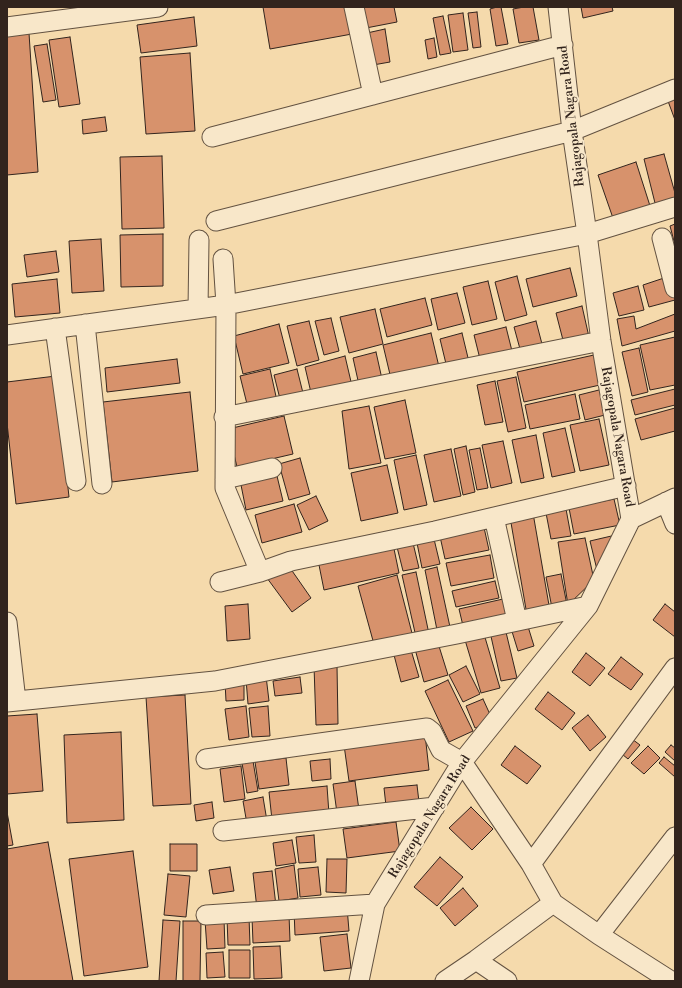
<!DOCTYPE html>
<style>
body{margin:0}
#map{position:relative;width:682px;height:988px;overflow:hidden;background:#f5daac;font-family:"Libre Bodoni",serif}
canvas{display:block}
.frame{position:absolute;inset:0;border:8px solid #32241d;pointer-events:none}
</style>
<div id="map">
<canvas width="682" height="988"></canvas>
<div class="frame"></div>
</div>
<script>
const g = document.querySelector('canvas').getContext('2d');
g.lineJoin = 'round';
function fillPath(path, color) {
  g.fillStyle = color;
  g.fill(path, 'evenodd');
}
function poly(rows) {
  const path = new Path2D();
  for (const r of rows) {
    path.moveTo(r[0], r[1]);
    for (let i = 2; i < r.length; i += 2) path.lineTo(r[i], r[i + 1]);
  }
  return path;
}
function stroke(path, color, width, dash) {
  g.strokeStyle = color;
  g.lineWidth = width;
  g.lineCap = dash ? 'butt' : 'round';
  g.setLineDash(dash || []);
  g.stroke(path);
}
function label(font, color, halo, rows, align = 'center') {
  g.font = font + ' "Libre Bodoni",serif';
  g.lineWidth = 4;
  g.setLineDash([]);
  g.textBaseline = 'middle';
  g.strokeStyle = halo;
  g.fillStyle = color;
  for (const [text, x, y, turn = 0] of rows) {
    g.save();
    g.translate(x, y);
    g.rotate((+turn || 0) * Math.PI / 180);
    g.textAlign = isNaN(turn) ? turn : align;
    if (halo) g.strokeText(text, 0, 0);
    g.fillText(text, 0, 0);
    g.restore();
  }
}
const building = poly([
 [263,7,348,7,352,34,270,49,263,7],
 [362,7,394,7,397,22,366,28,362,7],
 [497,7,501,7,508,44,496,46,490,9,497,7],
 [524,7,533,7,539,40,519,43,513,9,524,7],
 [581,7,612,7,613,11,583,18,581,7],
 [477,12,481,47,473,48,468,13,477,12],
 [463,13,468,50,453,52,448,15,463,13],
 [443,16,451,53,440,55,433,18,443,16],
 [194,17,197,46,141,53,137,25,194,17],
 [385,29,390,62,373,65,367,33,385,29],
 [29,33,38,172,7,175,7,35,29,33],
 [70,37,80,104,59,107,49,40,70,37],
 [434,38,437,57,428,59,425,40,434,38],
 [47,44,56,100,43,102,34,46,47,44],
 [190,53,195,131,146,134,140,57,190,53],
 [675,90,675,120,665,93,675,90],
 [105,117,107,131,83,134,82,120,105,117],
 [664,154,675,193,675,202,656,207,644,159,664,154],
 [162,156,164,228,122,229,120,157,162,156],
 [636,162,651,209,614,221,598,175,636,162],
 [675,224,675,245,670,226,675,224],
 [163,234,163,286,121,287,120,235,163,234],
 [101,239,104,291,72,293,69,241,101,239],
 [56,251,59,272,27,277,24,255,56,251],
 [570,268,577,296,533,307,526,279,570,268],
 [517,276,527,315,505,321,495,282,517,276],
 [670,276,675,294,675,300,649,307,643,285,670,276],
 [57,279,60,313,15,317,12,284,57,279],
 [488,281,497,319,472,325,463,287,488,281],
 [638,286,644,310,619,316,613,293,638,286],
 [457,293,465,323,438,330,431,299,457,293],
 [425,298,432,325,387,337,380,309,425,298],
 [582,306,589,337,564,344,556,313,582,306],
 [375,309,383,344,349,353,340,317,375,309],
 [675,314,675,331,622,346,617,319,634,316,636,329,675,314],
 [331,318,339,351,324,355,315,321,331,318],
 [309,321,319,360,297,366,287,326,309,321],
 [536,321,542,344,520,349,514,327,536,321],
 [279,324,289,363,243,374,234,336,279,324],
 [506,327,513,355,481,363,474,335,506,327],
 [431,333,440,371,392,383,383,345,431,333],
 [462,333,469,362,447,368,440,339,462,333],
 [675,337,675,385,650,390,640,345,675,337],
 [639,348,648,392,632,396,622,352,639,348],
 [376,352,382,379,359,385,353,358,376,352],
 [594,355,600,385,524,402,517,372,594,355],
 [345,356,352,386,312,397,305,367,345,356],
 [177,359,180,383,107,392,105,368,177,359],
 [270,369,277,401,248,408,240,376,270,369],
 [297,369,304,397,281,403,274,375,297,369],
 [56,376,69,497,16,504,7,423,7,382,56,376],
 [516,377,526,428,508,432,497,381,516,377],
 [495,381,503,422,485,425,477,385,495,381],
 [603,389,609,414,585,420,579,395,603,389],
 [675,389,675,405,635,415,631,400,675,389],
 [190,392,198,471,112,482,103,402,190,392],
 [575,394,580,419,530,429,525,405,575,394],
 [405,400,416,453,385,459,374,407,405,400],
 [369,406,381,463,349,469,342,411,369,406],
 [675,408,675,431,641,440,635,419,675,408],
 [284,416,293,454,237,467,228,429,284,416],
 [599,419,609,465,580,471,570,425,599,419],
 [565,428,575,472,552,477,543,433,565,428],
 [536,435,544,478,521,483,512,440,536,435],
 [503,441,512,483,491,488,482,445,503,441],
 [466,446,475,492,463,495,454,449,466,446],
 [480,448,488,488,477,490,469,450,480,448],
 [451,449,461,496,434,502,424,455,451,449],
 [416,455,427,505,404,510,394,460,416,455],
 [300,458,310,494,289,500,279,464,300,458],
 [387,465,398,513,361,521,351,473,387,465],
 [277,476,283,501,246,510,241,485,277,476],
 [316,496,328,521,309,530,297,505,316,496],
 [614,499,620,525,574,534,569,508,614,499],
 [294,504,302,532,262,543,255,515,294,504],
 [566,509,571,536,551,539,546,513,566,509],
 [533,513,550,611,527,615,510,517,533,513],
 [483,523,489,550,445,559,439,532,483,523],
 [620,534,598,574,590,541,620,534],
 [585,538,594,580,568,605,558,542,585,538],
 [434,539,440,564,422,568,417,543,434,539],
 [413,543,419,568,403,571,397,547,413,543],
 [393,544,399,573,324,590,318,560,393,544],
 [490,555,494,578,451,586,446,563,490,555],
 [288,565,311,598,292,612,267,578,288,565],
 [437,567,450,627,437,630,425,570,437,567],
 [416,572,429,634,416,637,402,575,416,572],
 [561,574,567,605,552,608,546,577,561,574],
 [397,575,413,637,375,648,358,586,397,575],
 [495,581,499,598,456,607,452,591,495,581],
 [503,599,508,619,464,630,459,609,503,599],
 [248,604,250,639,227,641,225,606,248,604],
 [665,604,675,612,675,637,653,620,665,604],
 [526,620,534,646,518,651,510,625,526,620],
 [505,628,517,678,501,681,490,632,505,628],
 [484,634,500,688,481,693,465,640,484,634],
 [438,643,448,675,424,682,415,649,438,643],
 [411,650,419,677,401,682,394,655,411,650],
 [586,653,605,668,590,686,572,672,586,653],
 [621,657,643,674,631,690,608,674,621,657],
 [314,666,337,666,338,724,316,725,314,666],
 [466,666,480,694,463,702,449,675,466,666],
 [266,676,269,701,248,704,246,679,266,676],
 [300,677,302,693,275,696,273,681,300,677],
 [448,680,473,731,449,742,425,691,448,680],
 [225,682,244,682,244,700,226,701,225,682],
 [548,692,575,713,562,730,535,709,548,692],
 [185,695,191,804,153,806,146,697,185,695],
 [483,699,493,721,475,728,466,706,483,699],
 [246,706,249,737,229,740,225,709,246,706],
 [268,706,270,736,252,737,249,708,268,706],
 [37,714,43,791,7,794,7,716,37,714],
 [588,715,606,737,590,751,572,728,588,715],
 [121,732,124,820,67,823,64,735,121,732],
 [425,734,429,770,349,781,344,745,425,734],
 [628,736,640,745,628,759,617,750,628,736],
 [671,745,675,748,675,761,665,752,671,745],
 [515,746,541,766,527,784,501,765,515,746],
 [648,746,660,758,644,774,631,763,648,746],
 [664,757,675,766,675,777,659,763,664,757],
 [286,758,289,785,259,789,255,762,286,758],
 [330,759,331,779,312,781,310,761,330,759],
 [253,761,258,791,247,793,242,763,253,761],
 [241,766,245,799,224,802,220,769,241,766],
 [355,781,359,810,337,813,333,784,355,781],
 [417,785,419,802,386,806,384,788,417,785],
 [327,786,329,814,272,820,269,792,327,786],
 [263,797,267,821,247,824,243,801,263,797],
 [212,802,214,818,196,821,194,805,212,802],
 [471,807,493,829,472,850,449,828,471,807],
 [7,812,13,845,7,846,7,812],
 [396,822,400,851,347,858,343,829,396,822],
 [314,835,316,862,299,863,296,837,314,835],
 [292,840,296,863,276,866,273,843,292,840],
 [48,842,73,981,7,981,7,849,48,842],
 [170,844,197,844,197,871,170,871,170,844],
 [133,851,148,967,84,976,69,859,133,851],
 [440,857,463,877,437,906,414,887,440,857],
 [327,859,347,859,346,893,326,892,327,859],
 [294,865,298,898,279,901,275,869,294,865],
 [230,867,234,891,213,894,209,870,230,867],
 [318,867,321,895,300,897,298,869,318,867],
 [272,871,276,906,257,909,253,873,272,871],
 [168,874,190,876,186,917,164,915,168,874],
 [463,888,478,906,455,926,440,908,463,888],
 [347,907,349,931,295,935,294,910,347,907],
 [289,915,290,941,253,943,252,917,289,915],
 [249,917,250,945,228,945,227,918,249,917],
 [224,919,225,948,207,949,205,920,224,919],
 [163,920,180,921,176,981,159,981,163,920],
 [183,921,201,921,200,981,183,981,183,921],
 [347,934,351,968,324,971,320,937,347,934],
 [280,946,282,978,254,979,253,947,280,946],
 [229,950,250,950,250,978,229,978,229,950],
 [223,952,225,977,207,978,206,953,223,952]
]);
const minor = poly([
 [354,7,373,95],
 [7,27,158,7],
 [212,137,563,45],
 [216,221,572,131,675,89],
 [662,238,675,288],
 [223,259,226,305,225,488,260,572],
 [198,309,199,240],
 [85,324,102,484],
 [55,328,76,481],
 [7,335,226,305,587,234,675,207],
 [224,417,601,341],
 [225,479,272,468],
 [666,502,675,524],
 [494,517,517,621],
 [631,519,675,498],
 [220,582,260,572,291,561,435,531,626,486],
 [7,622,16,701],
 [7,702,215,681,457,634,588,606],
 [206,759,427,728,432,732,441,750,462,762,531,864,553,903,599,935,671,981],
 [223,831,435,807],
 [531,864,675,668],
 [206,915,375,904],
 [599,935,675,837],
 [476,960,507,981],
 [359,981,375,904,462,762,588,606,631,519,601,341,587,234,572,131,558,7],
 [445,981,476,960,553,903]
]);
const streetNames = [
 ["Rajagopala Nagara Road",572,116,-97],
 ["Rajagopala Nagara Road",617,437,80],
 ["Rajagopala Nagara Road",430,817,-58]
];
fillPath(building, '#d7926c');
stroke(building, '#32241d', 1);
stroke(minor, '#635241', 21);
stroke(minor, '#f8e7c9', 19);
label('13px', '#32241d', '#f8e7c9', streetNames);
</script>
